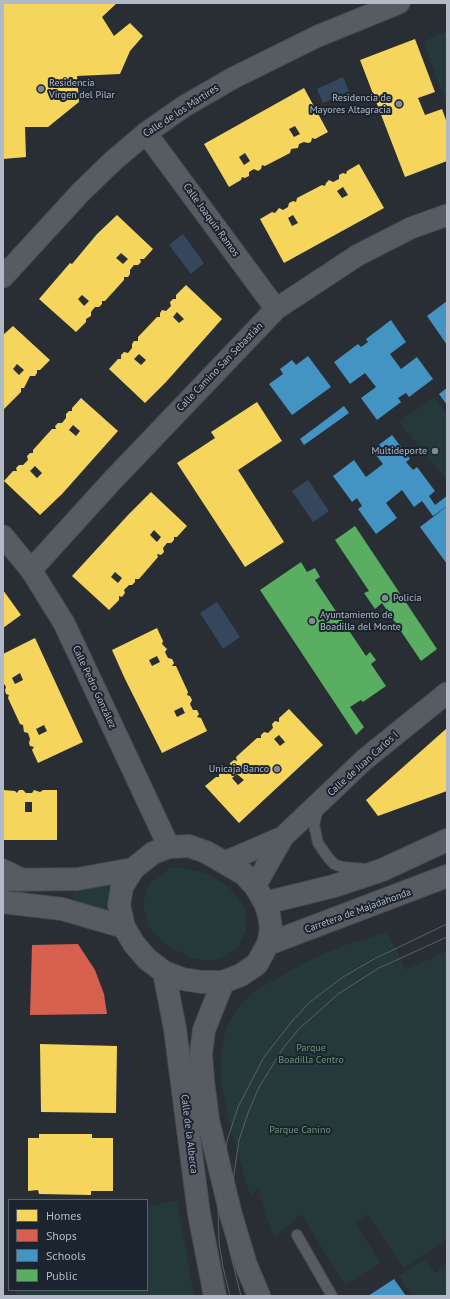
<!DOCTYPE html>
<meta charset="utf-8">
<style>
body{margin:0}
#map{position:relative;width:450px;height:1299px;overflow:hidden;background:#282e34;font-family:"PT Sans",sans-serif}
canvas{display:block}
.frame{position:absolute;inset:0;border:4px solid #b1bac6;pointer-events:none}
.legend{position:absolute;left:8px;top:1199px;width:140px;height:92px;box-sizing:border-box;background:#1b242f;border:1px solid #57606b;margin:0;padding:5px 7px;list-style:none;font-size:12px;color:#b1bac6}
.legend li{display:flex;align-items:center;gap:8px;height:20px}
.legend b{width:20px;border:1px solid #57606b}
</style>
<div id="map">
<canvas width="450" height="1299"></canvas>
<div class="frame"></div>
<ul class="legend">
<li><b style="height:11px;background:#f6d55c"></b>Homes</li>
<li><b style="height:11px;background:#d6604d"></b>Shops</li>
<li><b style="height:11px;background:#4393c3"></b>Schools</li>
<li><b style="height:11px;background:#5aae61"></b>Public</li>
</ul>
</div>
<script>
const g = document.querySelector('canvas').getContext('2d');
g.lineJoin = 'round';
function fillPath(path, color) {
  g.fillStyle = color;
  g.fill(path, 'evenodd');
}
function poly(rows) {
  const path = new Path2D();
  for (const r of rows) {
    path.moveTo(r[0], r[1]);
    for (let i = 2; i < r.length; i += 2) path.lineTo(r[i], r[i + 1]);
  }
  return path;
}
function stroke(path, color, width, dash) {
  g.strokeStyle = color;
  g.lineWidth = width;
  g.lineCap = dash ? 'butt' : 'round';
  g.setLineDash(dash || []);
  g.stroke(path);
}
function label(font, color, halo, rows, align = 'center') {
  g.font = font + ' "PT Sans",sans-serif';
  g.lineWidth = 4;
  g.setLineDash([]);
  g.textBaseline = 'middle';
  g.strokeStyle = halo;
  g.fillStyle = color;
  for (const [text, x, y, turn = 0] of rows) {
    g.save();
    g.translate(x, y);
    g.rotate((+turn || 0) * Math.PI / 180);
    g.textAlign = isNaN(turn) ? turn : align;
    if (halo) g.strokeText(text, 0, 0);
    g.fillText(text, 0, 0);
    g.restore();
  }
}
const green = poly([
 [447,32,447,104,423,41],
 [434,397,447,414,447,480,399,422],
 [170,868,185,868,206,873,228,886,243,906,246,913,246,930,239,945,227,956,212,961,194,959,166,945,149,927,143,906,146,892,152,880],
 [111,883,106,910,72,900,74,886],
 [388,932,406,970,447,951,447,1239,404,1268,368,1214,355,1223,381,1263,345,1285,301,1214,274,1238,258,1189,250,1196,228,1118,221,1082,221,1056,225,1031,232,1018,242,1004,258,989,313,958,351,943],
 [177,1200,194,1296,17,1296,17,1290,147,1290,147,1207],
 [425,1259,435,1273,447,1265,447,1296,412,1296,399,1276]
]);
const water = poly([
 [343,77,349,91,323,103,317,89],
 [183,234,204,263,191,274,169,245],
 [308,480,329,511,313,522,292,491],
 [217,602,240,637,223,649,200,613]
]);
const homes = poly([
 [3,3,117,3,102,17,114,36,130,23,143,36,130,51,120,74,77,76,79,102,48,127,25,127,26,157,3,159],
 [415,39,435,92,418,98,425,115,442,109,447,123,447,161,405,177,360,60],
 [304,88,328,132,315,139,312,138,311,142,308,143,304,142,299,144,298,148,291,149,290,153,265,166,262,165,261,169,258,171,254,169,249,172,249,176,245,178,242,177,241,180,229,187,204,144],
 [295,126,300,134,294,137,289,129],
 [245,153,250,161,244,165,239,157],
 [359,164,384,208,284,263,260,219,272,212,275,213,279,208,283,210,288,207,289,203,293,201,296,202,297,198,322,185,325,186,326,183,329,180,333,182,339,179,339,175,343,173,346,174,347,171],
 [343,187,348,195,342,198,337,191],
 [293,215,298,223,292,226,288,218],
 [117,215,153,249,144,259,140,259,141,262,138,265,134,265,130,270,130,274,128,277,124,277,124,280,105,301,102,301,102,304,99,307,95,307,91,312,91,316,86,319,86,322,76,332,39,299,70,263,72,264,97,234],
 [121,253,128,259,123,264,116,258],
 [82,295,89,301,84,306,78,299],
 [186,285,222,319,166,382,145,403,109,369,118,359,121,359,121,355,124,352,128,353,132,348,132,344,134,341,138,341,138,337,157,317,160,317,160,313,162,310,166,311,171,306,170,302,173,299,176,299,176,295],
 [177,312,184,319,179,323,173,317],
 [139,354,146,360,141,365,134,359],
 [13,326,50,360,40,370,37,370,37,373,35,376,30,376,24,388,21,388,21,392,3,410,3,335],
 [17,364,24,370,19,375,13,369],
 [81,398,118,431,62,494,40,515,4,481,13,471,17,471,16,468,19,465,23,465,28,460,27,456,30,453,33,453,33,450,52,429,56,429,55,426,58,423,62,423,66,418,66,414,69,411,72,411,72,408],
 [73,425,80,431,76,436,69,430],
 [35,466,42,473,37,478,30,471],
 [257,402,282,441,238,470,284,542,245,567,177,463,215,438,211,432],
 [151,492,187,526,177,537,174,537,174,540,171,543,167,543,163,548,164,552,161,555,157,554,158,557,139,579,135,579,135,582,132,585,129,585,124,590,125,593,122,597,119,596,119,600,109,610,72,576,128,515],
 [154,530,161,537,157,542,150,535],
 [115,572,122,578,118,583,111,577],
 [3,590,21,615,3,628],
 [157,628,163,641,162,644,167,649,165,652,168,658,172,659,174,663,172,666,176,666,188,692,187,695,190,696,192,700,190,704,193,710,197,710,199,714,197,717,201,718,207,731,162,753,125,679,112,650],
 [157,656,160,662,152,666,149,660],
 [182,707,185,713,177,717,174,711],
 [35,638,83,742,38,763,32,750,34,747,30,746,29,743,30,739,28,733,24,732,23,725,20,724,8,698,9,695,6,694,5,690,6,687,3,682,3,654],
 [20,673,23,680,15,684,12,678],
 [44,725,47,731,39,735,36,729],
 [289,709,323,745,239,823,205,786,216,777,219,777,219,774,222,771,226,771,231,767,230,763,234,760,237,761,236,757,257,738,261,738,261,735,264,732,268,733,273,728,272,724,275,721,279,722,279,718],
 [279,735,285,742,280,746,274,739],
 [237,774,244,780,238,785,232,778],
 [447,728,447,791,378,816,366,800],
 [3,790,15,791,17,793,19,790,23,790,26,793,32,793,34,790,40,792,43,790,57,790,57,840,3,840],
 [25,802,32,802,32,812,25,812],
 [40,1044,117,1046,116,1113,41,1112],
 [39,1134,92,1134,92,1138,113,1138,113,1191,91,1191,91,1195,39,1194,38,1190,28,1191,28,1138,39,1138]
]);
const shops = poly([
 [78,944,95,970,104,994,107,1014,30,1015,32,945]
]);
const schools = poly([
 [447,301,447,345,427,316],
 [391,320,406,342,390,354,401,369,417,357,433,379,409,397,406,393,398,398,401,402,377,420,361,398,376,387,365,373,350,384,334,362,358,344,361,347,368,342,366,339],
 [308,356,331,387,292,415,269,384,283,374,280,369,292,360,296,365],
 [447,388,447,405,439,394],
 [344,406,349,413,304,445,300,439],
 [392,435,410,459,406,462,413,470,417,467,435,491,429,496,435,505,447,496,447,506,433,516,422,501,414,507,402,490,386,503,397,518,376,534,358,509,362,506,357,498,352,502,333,476,354,460,366,477,383,464,372,450],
 [446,507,447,508,447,564,420,527],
 [394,1279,406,1296,368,1296]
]);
const public = poly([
 [355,526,437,649,421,661,382,603,375,609,364,593,369,591,335,540],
 [301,562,307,572,315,568,320,577,315,580,366,656,370,652,376,660,371,664,386,686,363,702,361,700,350,707,364,727,356,735,260,590]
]);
const service = poly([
 [318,808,314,825,318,843,327,856,334,864,342,867,366,869],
 [3,864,24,874],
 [297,1235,332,1296]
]);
const minor = poly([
 [146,133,276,309],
 [3,277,81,192,113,161,146,133,183,107,233,78,318,36,399,3],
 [3,536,31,570,64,623,169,847],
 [31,570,110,483,276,309,358,255,411,228,447,215],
 [225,862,283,837],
 [255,886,283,837,364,760,447,693]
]);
const tertiary = poly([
 [189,846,206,852,244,874,255,886,265,903,269,915,271,929,268,944,257,964,241,975,223,982,202,982,182,979,164,972,147,959,134,944,124,927,119,905,122,887,133,869,153,853,169,847,189,846],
 [3,880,78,879,133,869],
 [3,902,62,909,124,927],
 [265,903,334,886,382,870,447,840],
 [268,944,447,876],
 [164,972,175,1029,199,1214,215,1296],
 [223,982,204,1030,201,1053,203,1081,208,1120,231,1215,246,1265,259,1296]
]);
const tram = poly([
 [230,1296,223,1267,219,1242,218,1208,222,1177,227,1141,238,1107,264,1057,293,1020,310,1002,343,977,374,959,447,924],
 [241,1296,229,1248,227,1222,239,1140,248,1113,259,1087,284,1047,299,1029,338,994,379,968,447,937]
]);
const markers = [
 [41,89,4,"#818993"],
 [399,104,4,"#818993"],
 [435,451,4,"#818993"],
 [385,598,4,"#818993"],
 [312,621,4,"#818993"],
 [277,769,4,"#818993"]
];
const poiNames = [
 ["Residencia",49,83],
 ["Virgen del Pilar",49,95],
 ["Residencia de",391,98,"right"],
 ["Mayores Altagracia",391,110,"right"],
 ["Multideporte",427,451,"right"],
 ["Policía",393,598],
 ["Ayuntamiento de",320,615],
 ["Boadilla del Monte",320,627],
 ["Unicaja Banco",269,769,"right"]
];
const streetNames = [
 ["Calle de los Mártires",181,111,-33],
 ["Calle Joaquín Ramos",211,220,54],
 ["Calle Camino San Sebastián",220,367,-46],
 ["Calle Pedro González",94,687,65],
 ["Calle de Juan Carlos I",363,764,-42],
 ["Carretera de Majadahonda",358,911,-20],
 ["Calle de la Alberca",189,1134,83]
];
const parkNames = [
 ["Parque",311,1048],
 ["Boadilla Centro",311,1060],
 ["Parque Canino",300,1130]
];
fillPath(green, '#25383a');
fillPath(water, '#35475d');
fillPath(homes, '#f6d55c');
fillPath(shops, '#d6604d');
fillPath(schools, '#4393c3');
fillPath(public, '#5aae61');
stroke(service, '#464a4f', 12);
stroke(minor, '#464a4f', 23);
stroke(tertiary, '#464a4f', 24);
stroke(service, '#575c63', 10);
stroke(minor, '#575c63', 21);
stroke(tertiary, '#575c63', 22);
stroke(tram, '#5b6066', 1);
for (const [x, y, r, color] of markers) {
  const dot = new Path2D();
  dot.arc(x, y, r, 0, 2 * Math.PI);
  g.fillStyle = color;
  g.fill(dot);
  stroke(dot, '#1b242f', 1.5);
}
label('10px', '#b1bac6', '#1b242f', poiNames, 'left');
label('10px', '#b1bac6', '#1b242f', streetNames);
label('10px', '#689772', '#1b242f', parkNames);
</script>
